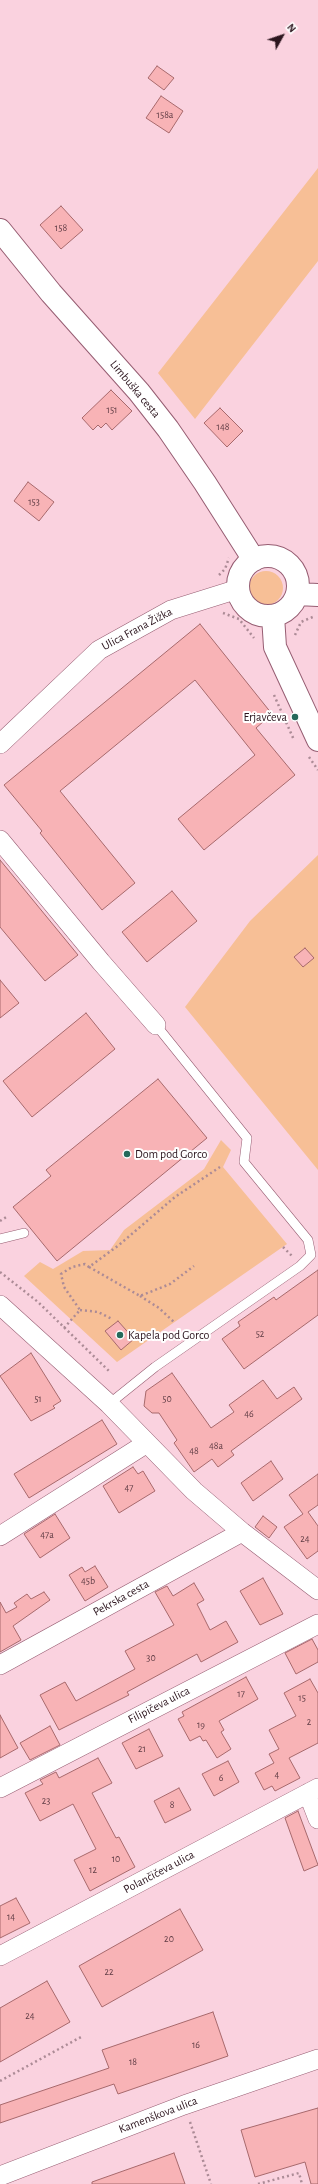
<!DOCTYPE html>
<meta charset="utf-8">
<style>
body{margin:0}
#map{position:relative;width:318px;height:2184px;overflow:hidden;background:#fad2df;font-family:"Alegreya Sans",sans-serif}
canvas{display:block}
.north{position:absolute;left:262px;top:16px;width:40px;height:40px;-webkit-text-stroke:3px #fff;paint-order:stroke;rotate:50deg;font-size:11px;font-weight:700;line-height:16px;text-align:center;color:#2c151e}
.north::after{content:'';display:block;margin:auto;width:14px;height:18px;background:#2c151e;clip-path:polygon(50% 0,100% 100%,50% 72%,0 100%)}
</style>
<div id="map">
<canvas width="318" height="2184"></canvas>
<div class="north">N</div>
</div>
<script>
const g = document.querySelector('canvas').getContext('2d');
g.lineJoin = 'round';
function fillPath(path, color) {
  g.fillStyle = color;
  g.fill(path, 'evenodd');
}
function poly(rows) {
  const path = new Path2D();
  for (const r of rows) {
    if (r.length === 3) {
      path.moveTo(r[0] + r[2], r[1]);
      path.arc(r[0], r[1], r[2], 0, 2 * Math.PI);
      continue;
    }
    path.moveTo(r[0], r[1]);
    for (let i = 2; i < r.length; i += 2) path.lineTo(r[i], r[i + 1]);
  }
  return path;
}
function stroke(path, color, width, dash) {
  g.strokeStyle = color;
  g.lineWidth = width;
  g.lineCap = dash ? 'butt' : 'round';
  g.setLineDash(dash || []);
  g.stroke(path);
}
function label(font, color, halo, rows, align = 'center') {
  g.font = font + ' "Alegreya Sans",sans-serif';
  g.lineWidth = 4;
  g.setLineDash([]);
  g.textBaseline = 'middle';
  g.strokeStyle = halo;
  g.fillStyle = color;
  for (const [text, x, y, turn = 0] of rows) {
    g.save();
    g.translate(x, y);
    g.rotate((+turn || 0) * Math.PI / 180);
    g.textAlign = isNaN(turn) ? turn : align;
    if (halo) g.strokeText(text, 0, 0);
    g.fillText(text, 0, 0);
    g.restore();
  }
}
const green = poly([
 [318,168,318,261,195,419,158,373],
 [266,588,17],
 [318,855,318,1170,185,1007,250,921],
 [221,1140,231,1150,223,1167,287,1244,117,1362,24,1276,40,1262,53,1269,83,1251,110,1250,124,1230,204,1169]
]);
const building = poly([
 [157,66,174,78,164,90,148,78,157,66],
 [161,96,183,111,169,133,146,118,161,96],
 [61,206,83,230,61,249,40,225,61,206],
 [111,390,132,411,112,430,106,423,101,428,98,425,93,430,82,418,111,390],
 [220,408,243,431,227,447,204,423,220,408],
 [28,482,54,502,39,521,14,501,28,482],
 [200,624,272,714,256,728,295,775,204,850,178,819,255,755,195,680,60,791,135,883,102,910,40,833,42,831,4,785,200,624],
 [0,860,78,955,45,981,0,927,0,860],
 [172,891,197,921,147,962,122,932,172,891],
 [305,948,314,958,303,967,294,957,305,948],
 [0,980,19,1003,0,1018,0,980],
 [86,1013,115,1049,32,1117,3,1081,86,1013],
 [158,1079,207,1138,57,1261,13,1207,51,1176,46,1170,158,1079],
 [318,1270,318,1315,244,1369,222,1339,240,1326,238,1322,274,1297,276,1300,318,1270],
 [118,1321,134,1339,121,1350,105,1331,118,1321],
 [31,1353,61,1401,53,1406,55,1408,31,1421,0,1376,31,1353],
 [172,1373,211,1428,234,1412,229,1405,263,1380,277,1399,294,1387,302,1399,231,1451,234,1455,218,1467,212,1459,194,1472,174,1443,177,1440,159,1413,152,1413,144,1406,146,1391,172,1373],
 [102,1420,117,1444,29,1498,14,1474,102,1420],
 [271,1461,283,1479,253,1501,241,1483,271,1461],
 [133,1467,138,1474,143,1471,155,1491,119,1513,103,1486,133,1467],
 [318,1474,318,1505,308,1512,318,1526,318,1551,307,1559,284,1527,303,1514,289,1495,318,1474],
 [55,1514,70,1538,40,1558,24,1534,55,1514],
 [263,1516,277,1527,269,1538,255,1527,263,1516],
 [95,1566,108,1587,85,1601,69,1575,82,1567,85,1572,95,1566],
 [263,1578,283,1614,260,1625,240,1591,263,1578],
 [194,1583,204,1600,197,1604,210,1630,226,1621,238,1642,201,1662,197,1654,127,1692,129,1695,59,1730,40,1695,65,1682,76,1701,135,1669,125,1651,174,1625,155,1592,167,1586,173,1596,194,1583],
 [44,1592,50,1600,13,1626,21,1640,0,1652,0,1602,6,1613,17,1607,14,1603,27,1594,31,1599,44,1592],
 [312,1639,318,1650,318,1662,296,1674,285,1653,312,1639],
 [246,1677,258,1699,219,1721,224,1730,221,1732,231,1749,217,1758,206,1740,203,1741,200,1736,190,1741,178,1719,184,1716,182,1712,246,1677],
 [310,1679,318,1693,318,1743,289,1758,300,1778,275,1791,272,1786,264,1790,255,1773,274,1763,269,1754,279,1749,269,1730,296,1716,284,1693,310,1679],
 [0,1715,18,1748,0,1758,0,1715],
 [50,1726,60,1745,30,1760,20,1743,50,1726],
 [149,1729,163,1756,136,1769,122,1743,149,1729],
 [98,1758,112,1783,92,1793,116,1838,119,1837,135,1867,90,1891,74,1860,96,1849,73,1804,40,1821,25,1793,43,1784,40,1780,56,1772,59,1778,98,1758],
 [228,1761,239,1782,214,1796,202,1774,228,1761],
 [179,1788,191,1810,165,1823,154,1801,179,1788],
 [298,1811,318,1865,304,1871,285,1818,298,1811],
 [16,1898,30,1923,0,1938,0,1906,16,1898],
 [180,1909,203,1950,102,2007,79,1966,180,1909],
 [47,1981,70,2022,0,2062,0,2008,47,1981],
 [213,2012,228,2056,118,2094,114,2084,0,2123,0,2105,109,2068,102,2050,213,2012],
 [318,2108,318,2184,311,2184,305,2162,255,2177,241,2130,318,2108],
 [174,2153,185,2184,92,2184,92,2182,174,2153]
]);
const path = poly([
 [219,575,225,569,229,558],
 [223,613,239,619,254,638],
 [295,635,301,622,315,616],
 [274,695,294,740],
 [309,757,318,770],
 [0,1221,8,1216],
 [283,1247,293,1257],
 [89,1267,140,1296,170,1284,194,1266],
 [0,1272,38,1302,109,1371],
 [140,1296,159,1308,175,1323],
 [80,1310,98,1312,112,1319],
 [64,1328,80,1310,64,1287,61,1274,72,1267,85,1264,89,1267,119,1245,175,1197,220,1167],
 [0,2081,81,2037],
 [190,2122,211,2184],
 [258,2184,299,2173,302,2184]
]);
const lane = poly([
 [0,1239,24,1233],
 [109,1404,155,1367,300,1266,311,1255,308,1240,244,1162,247,1138,156,1025]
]);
const street = poly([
 [0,744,99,650,171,610,238,589],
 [0,840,101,962,156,1025],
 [0,1305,109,1404,194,1491,242,1532,318,1590],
 [0,1536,147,1443],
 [0,1665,242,1532],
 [0,1788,318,1624],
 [308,1793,318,1819],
 [0,1956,318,1788],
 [0,2176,184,2105,318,2059]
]);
const secondary = poly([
 [0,230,51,293,139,392,168,429,205,483,254,560],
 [268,586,30],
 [297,594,318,595],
 [273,616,275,647,318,740]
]);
const markers = [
 [295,717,4,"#26695b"],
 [127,1154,4,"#26695b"],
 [120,1335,4,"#26695b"]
];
const numberNames = [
 ["158a",165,115],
 ["158",61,228],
 ["151",112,410],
 ["148",223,427],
 ["153",34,502],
 ["52",260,1334],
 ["51",38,1399],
 ["50",167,1399],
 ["46",249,1414],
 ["48a",216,1446],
 ["48",194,1451],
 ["47",129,1488],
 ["47a",47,1535],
 ["24",305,1539],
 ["45b",88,1581],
 ["30",151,1658],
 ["17",241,1694],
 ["15",302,1698],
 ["2",309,1722],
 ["19",201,1725],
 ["21",142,1749],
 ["4",277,1775],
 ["6",221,1778],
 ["23",46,1801],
 ["8",172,1805],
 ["10",116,1859],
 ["12",93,1870],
 ["14",11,1917],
 ["20",169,1939],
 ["22",109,1972],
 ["24",30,2016],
 ["16",196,2045],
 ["18",133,2062]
];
const streetNames = [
 ["Limbuška cesta",135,389,50],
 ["Ulica Frana Žižka",137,629,-28],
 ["Pekrska cesta",121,1598,-29],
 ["Filipičeva ulica",159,1705,-27],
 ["Polančičeva ulica",159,1872,-28],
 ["Kamenškova ulica",158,2115,-21]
];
const poiNames = [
 ["Erjavčeva",287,717,"right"],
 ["Dom pod Gorco",135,1154],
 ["Kapela pod Gorco",128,1335]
];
fillPath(green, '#f7bf96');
fillPath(building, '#f8b3b6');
stroke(building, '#a7696c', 1);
stroke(lane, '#965d72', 10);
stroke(street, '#965d72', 20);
stroke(secondary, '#965d72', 24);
stroke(path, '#ac8b96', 2.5, [2, 3]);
stroke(lane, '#fff', 9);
stroke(street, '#fff', 19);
stroke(secondary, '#fff', 22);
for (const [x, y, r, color] of markers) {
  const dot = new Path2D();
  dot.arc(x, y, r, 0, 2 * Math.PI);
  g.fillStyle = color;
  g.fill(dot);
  stroke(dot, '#fff', 1.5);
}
label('10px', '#5f3c44', null, numberNames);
label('12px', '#2c151e', '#fff', streetNames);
label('12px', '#2c151e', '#fff', poiNames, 'left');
</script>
